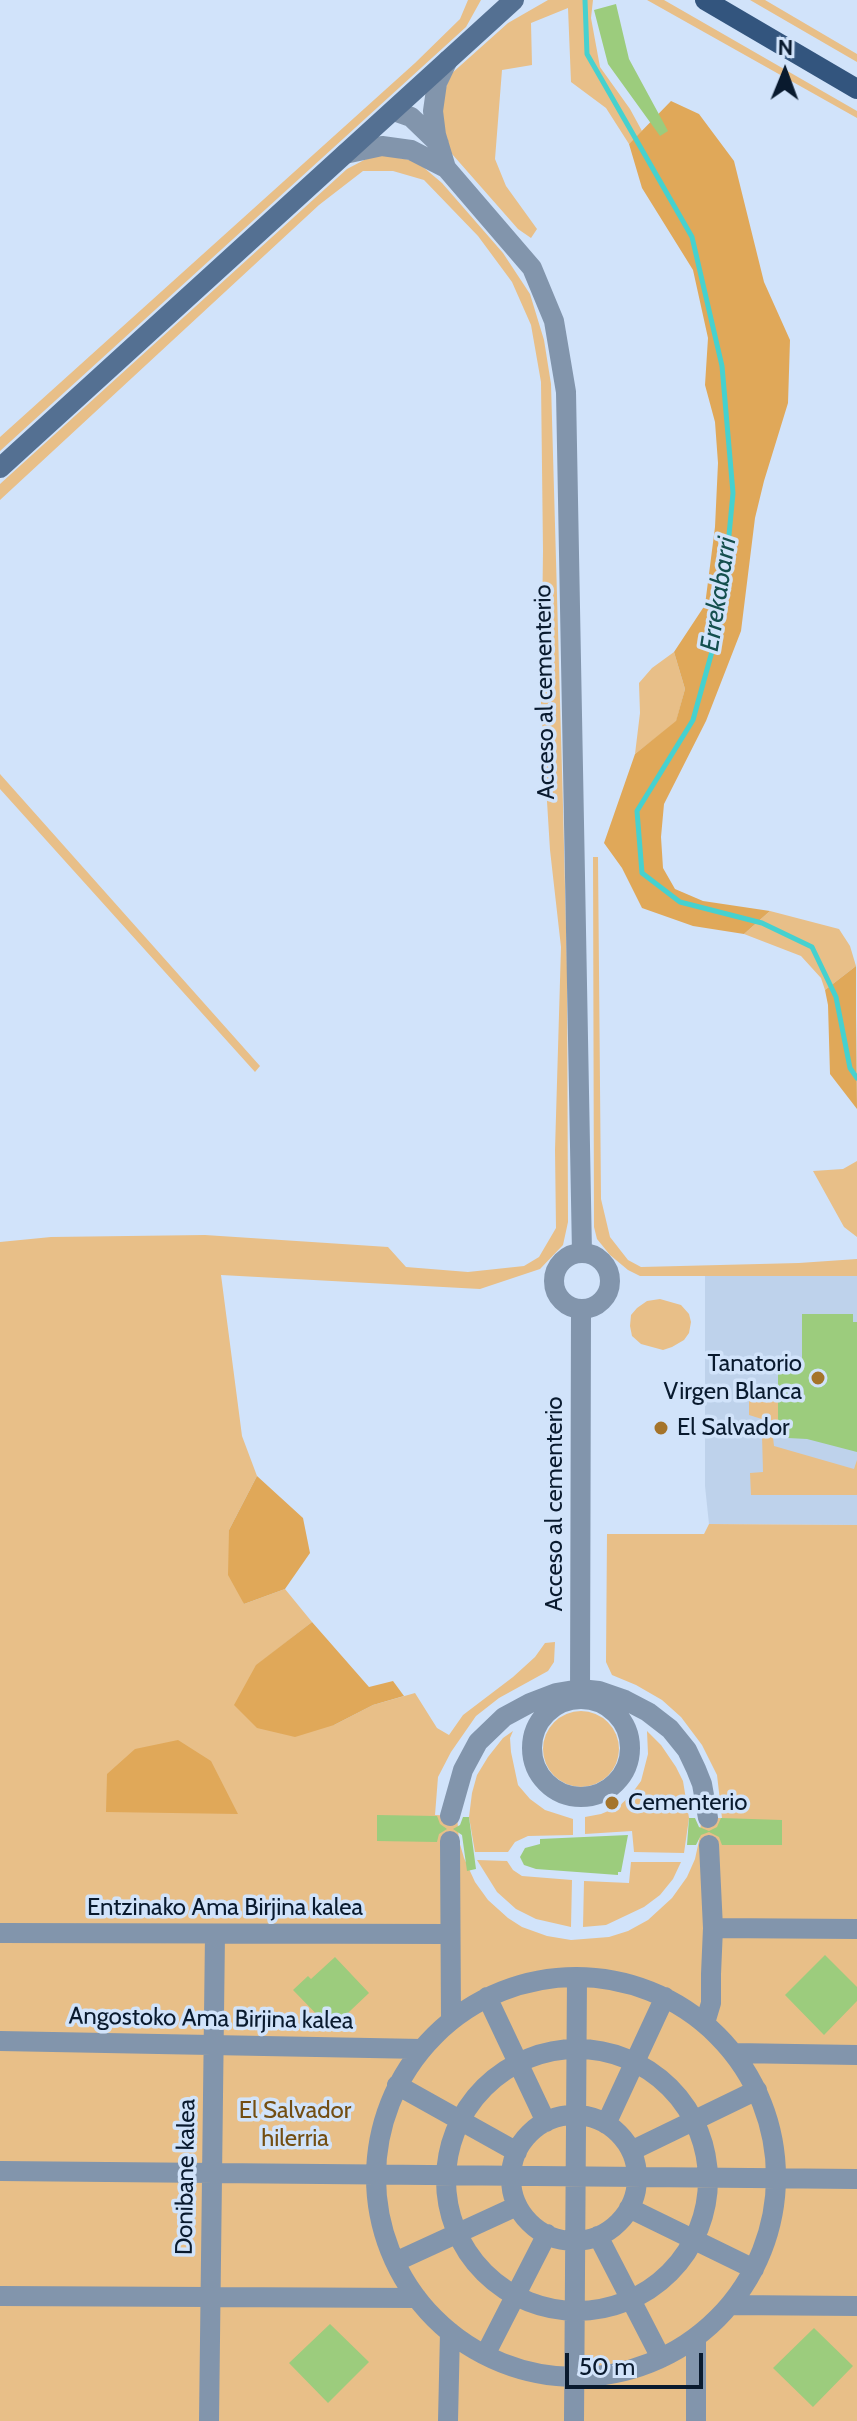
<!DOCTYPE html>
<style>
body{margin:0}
#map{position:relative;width:857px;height:2421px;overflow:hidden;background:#d1e3fa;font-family:Cabin,sans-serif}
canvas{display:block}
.north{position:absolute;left:745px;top:32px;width:80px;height:80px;-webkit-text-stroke:6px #d1e3fa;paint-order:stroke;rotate:1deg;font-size:22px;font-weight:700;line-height:32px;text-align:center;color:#091a2e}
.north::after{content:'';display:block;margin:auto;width:28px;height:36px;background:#091a2e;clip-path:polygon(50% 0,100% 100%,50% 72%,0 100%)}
.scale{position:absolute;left:565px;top:2353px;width:138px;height:36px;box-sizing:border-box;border:4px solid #091a2e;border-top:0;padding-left:10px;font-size:24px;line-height:28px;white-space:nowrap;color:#091a2e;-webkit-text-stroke:6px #d1e3fa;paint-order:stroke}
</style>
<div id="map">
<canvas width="857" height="2421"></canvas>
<div class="north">N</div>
<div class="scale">50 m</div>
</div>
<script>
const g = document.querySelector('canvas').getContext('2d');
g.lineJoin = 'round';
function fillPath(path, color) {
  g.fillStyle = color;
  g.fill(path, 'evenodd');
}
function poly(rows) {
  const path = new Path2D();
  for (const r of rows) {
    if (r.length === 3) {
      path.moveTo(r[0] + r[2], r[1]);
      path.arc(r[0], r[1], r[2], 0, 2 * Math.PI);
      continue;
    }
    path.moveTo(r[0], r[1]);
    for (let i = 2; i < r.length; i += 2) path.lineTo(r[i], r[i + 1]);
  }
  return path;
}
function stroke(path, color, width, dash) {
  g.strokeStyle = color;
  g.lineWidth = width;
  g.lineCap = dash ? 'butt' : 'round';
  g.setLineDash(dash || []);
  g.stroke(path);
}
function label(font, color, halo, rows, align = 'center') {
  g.font = font + ' Cabin,sans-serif';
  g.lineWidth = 7;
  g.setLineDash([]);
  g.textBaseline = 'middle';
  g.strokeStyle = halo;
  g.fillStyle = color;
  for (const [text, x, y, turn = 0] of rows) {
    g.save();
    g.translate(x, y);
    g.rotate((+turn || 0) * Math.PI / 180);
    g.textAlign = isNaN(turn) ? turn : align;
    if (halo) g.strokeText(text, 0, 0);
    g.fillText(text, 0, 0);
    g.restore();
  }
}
const built = poly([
 [705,1276,857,1276,857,1525,709,1524,705,1486]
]);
const green = poly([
 [468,0,481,0,466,27,0,451,0,437,415,63,460,19],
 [548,0,593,0,591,18,600,67,630,109,642,131,629,144,606,108,571,82,568,8,531,23,532,65,502,70,495,159,506,186,537,229,531,238,518,229,445,146,442,98,451,74,508,23],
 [647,0,664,0,857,111,857,118],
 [750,0,765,0,857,54,857,62],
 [382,155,416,161,442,183,503,253,530,294,544,340,551,384,563,807,567,968,568,1222,563,1245,540,1269,480,1289,221,1275,242,1436,257,1476,229,1530,244,1604,285,1589,312,1622,257,1665,334,1725,373,1705,415,1693,437,1728,449,1735,463,1715,513,1677,535,1657,545,1643,555,1642,554,1662,548,1671,499,1698,476,1716,451,1752,438,1777,435,1815,457,1816,459,1841,464,1858,475,1882,488,1900,508,1918,522,1927,547,1936,571,1940,609,1937,628,1931,648,1920,672,1898,687,1877,695,1859,700,1836,701,1818,722,1818,717,1775,702,1745,681,1717,662,1700,636,1685,612,1675,606,1662,607,1534,704,1534,709,1524,857,1525,857,2421,0,2421,0,1242,51,1237,205,1235,388,1247,406,1267,468,1272,524,1266,539,1257,556,1228,555,1150,561,947,550,850,541,704,543,551,541,382,531,325,512,282,478,236,424,180,393,171,363,171,319,205,0,500,0,484,347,169,366,159],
 [674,652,685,689,676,722,635,754,640,713,639,683,652,668],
 [0,774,260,1066,255,1072,0,789],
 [593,857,598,857,601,1199,610,1237,628,1260,641,1267,799,1263,857,1259,857,1276,640,1276,628,1270,610,1255,597,1239,594,1227],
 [770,911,839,929,850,946,856,966,825,990,821,978,801,956,744,934],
 [857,1161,857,1237,844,1227,813,1171,843,1169],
 [660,1299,681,1305,689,1314,691,1322,689,1333,684,1340,672,1347,663,1350,641,1344,632,1336,630,1326,631,1315,637,1308,647,1301],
 [758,1392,778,1399,778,1424,749,1415,749,1394],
 [762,1435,773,1437,774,1446,854,1469,857,1460,857,1495,751,1495,750,1473,763,1472],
 [581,1749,38],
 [513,1731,510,1738,511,1752,518,1785,530,1799,545,1810,573,1819,573,1835,528,1836,515,1842,508,1852,475,1852,469,1817,472,1793,477,1775,488,1757,503,1738],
 [647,1731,661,1745,676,1767,683,1781,689,1818,684,1853,634,1852,632,1831,585,1834,585,1817,601,1814,618,1807,630,1796,641,1781,648,1754],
 [477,1860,507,1861,513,1870,522,1876,572,1880,571,1927,536,1919,516,1909,497,1892],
 [631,1862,681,1862,673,1879,660,1895,644,1907,606,1925,583,1927,584,1881,629,1883]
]);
const forest = poly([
 [671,101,699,114,734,161,764,282,790,340,788,403,764,481,755,518,741,631,706,721,664,804,661,837,663,868,675,889,703,901,770,911,744,934,693,926,642,908,622,868,604,843,635,754,676,721,685,689,674,652,705,605,715,527,718,463,715,422,705,385,708,338,693,270,642,188,629,144],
 [856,966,856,1016,857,1109,830,1074,828,1005,825,990],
 [257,1476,303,1518,310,1553,285,1589,244,1604,228,1575,229,1530],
 [312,1622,369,1687,393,1681,404,1696,373,1705,334,1725,295,1737,257,1728,234,1705,256,1665],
 [178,1740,211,1761,238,1814,106,1812,107,1774,135,1749]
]);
const stream = poly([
 [585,0,587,54,692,237,722,366,733,493,721,619,693,720,637,811,642,873,680,902,762,923,812,947,836,997,850,1068,857,1078]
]);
const building = poly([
 [616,4,629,59,668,131,660,136,608,64,594,10],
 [802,1314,853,1314,853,1322,857,1322,857,1452,807,1439,788,1438,788,1426,778,1424,778,1399,756,1393,778,1387,778,1369,802,1369],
 [377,1815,437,1816,440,1824,447,1829,439,1834,437,1842,377,1841],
 [463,1817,469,1817,476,1869,467,1871,462,1835,453,1829,460,1825],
 [689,1818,695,1818,699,1827,709,1831,717,1827,721,1818,782,1820,782,1845,722,1845,719,1837,709,1832,701,1835,696,1845,687,1845],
 [628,1835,621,1872,618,1872,618,1875,536,1869,524,1865,520,1857,525,1848,540,1844,540,1839],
 [825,1955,857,1987,857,2001,824,2035,785,1995],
 [335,1957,369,1993,331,2029,293,1990,308,1976,311,1979],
 [330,2324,369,2362,328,2403,289,2363],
 [814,2328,853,2366,813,2407,773,2368]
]);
const street = poly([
 [394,111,411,117,439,144],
 [345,154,382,146,411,150,446,168,532,268,554,321,566,392,582,1253],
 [446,168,436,135,433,111,437,83,448,60],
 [582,1281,28],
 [580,1698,581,1310],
 [581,1748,49],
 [450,1816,463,1770,478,1742,504,1717,530,1703,556,1693,580,1689,599,1691,625,1700,648,1712,670,1729,687,1750,696,1769,702,1784,708,1818],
 [450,1841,451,2020],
 [713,1928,857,1929],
 [0,1933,449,1934],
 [576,2177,200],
 [487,1997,546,2122],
 [705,2023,711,2003,711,1974,713,1928,709,1845],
 [0,2041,422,2049],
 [577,2180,131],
 [734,2053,857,2055],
 [397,2085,517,2152],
 [574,2178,63],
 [606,2124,665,1997],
 [631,2151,757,2090],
 [0,2171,857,2179],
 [629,2208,754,2269],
 [598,2236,661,2358],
 [395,2262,517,2206],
 [0,2296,417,2298],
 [730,2305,857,2306],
 [485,2355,547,2234],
 [209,2421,215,1934],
 [448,2421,450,2332],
 [574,2421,577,1977],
 [696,2421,696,2337]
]);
const secondary = poly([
 [0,468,514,0]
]);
const primary = poly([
 [705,0,857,89]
]);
const markers = [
 [818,1378,8,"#a5742a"],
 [661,1428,8,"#a5742a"],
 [612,1803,8,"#a5742a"]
];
const streetNames = [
 ["Acceso al cementerio",545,692,-91],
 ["Acceso al cementerio",555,1504,-90],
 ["Entzinako Ama Birjina kalea",225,1908],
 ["Angostoko Ama Birjina kalea",211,2019,1],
 ["Donibane kalea",186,2177,-89]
];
const poiNames = [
 ["Tanatorio",802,1364,"right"],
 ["Virgen Blanca",802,1392,"right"],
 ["El Salvador",677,1428],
 ["Cementerio",628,1803]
];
const parkNames = [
 ["El Salvador",295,2111],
 ["hilerria",295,2139]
];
const waterNames = [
 ["Errekabarri",719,594,-81]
];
fillPath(built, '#bed2eb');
fillPath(green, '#e8bf88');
fillPath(forest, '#e0a859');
stroke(stream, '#46d1cf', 5);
fillPath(building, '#9ccc7d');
stroke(street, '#8295ac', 20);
stroke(secondary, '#547092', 20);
stroke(primary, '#33557e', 20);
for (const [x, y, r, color] of markers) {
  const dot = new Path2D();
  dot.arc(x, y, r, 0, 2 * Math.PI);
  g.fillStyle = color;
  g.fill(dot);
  stroke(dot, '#d1e3fa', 3);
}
label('24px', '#091a2e', '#d1e3fa', streetNames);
label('24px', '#091a2e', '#d1e3fa', poiNames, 'left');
label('24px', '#734e12', '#d1e3fa', parkNames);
label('italic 26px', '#144f4e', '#d1e3fa', waterNames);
</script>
